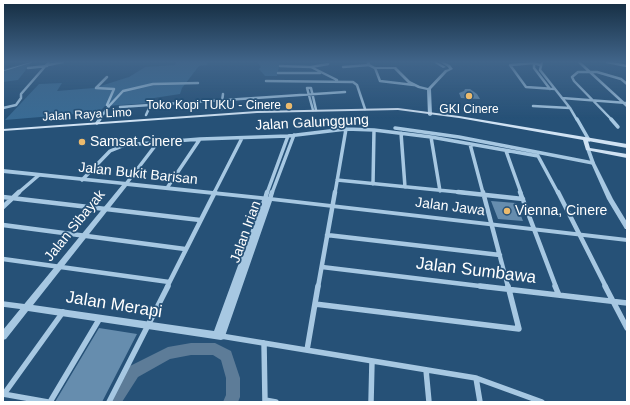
<!DOCTYPE html>
<style>
body{margin:0}
#map{position:relative;width:630px;height:405px;overflow:hidden;background:#265177;font-family:Helvetica,sans-serif}
canvas{display:block}
.frame{position:absolute;inset:0;border:4px solid #fff;pointer-events:none}
</style>
<div id="map">
<canvas width="630" height="405"></canvas>
<div class="frame"></div>
</div>
<script>
const g = document.querySelector('canvas').getContext('2d');
g.lineJoin = 'round';
function fillPath(path, color) {
  g.fillStyle = color;
  g.fill(path, 'evenodd');
}
function poly(rows) {
  const path = new Path2D();
  for (const r of rows) {
    path.moveTo(r[0], r[1]);
    for (let i = 2; i < r.length; i += 2) path.lineTo(r[i], r[i + 1]);
  }
  return path;
}
function stroke(path, color, width, dash) {
  g.strokeStyle = color;
  g.lineWidth = width;
  g.lineCap = dash ? 'butt' : 'round';
  g.setLineDash(dash || []);
  g.stroke(path);
}
function label(font, color, halo, rows, align = 'center') {
  g.font = font + ' Helvetica,sans-serif';
  g.lineWidth = 3.5;
  g.setLineDash([]);
  g.textBaseline = 'middle';
  g.strokeStyle = halo;
  g.fillStyle = color;
  for (const [text, x, y, turn = 0] of rows) {
    g.save();
    g.translate(x, y);
    g.rotate((+turn || 0) * Math.PI / 180);
    g.textAlign = isNaN(turn) ? turn : align;
    if (halo) g.strokeText(text, 0, 0);
    g.fillText(text, 0, 0);
    g.restore();
  }
}
const green = poly([
 [32,62,18,80,3,82,3,69],
 [176,62,208,62,207,65,199,66,182,88,180,94,154,98,151,103,105,106,99,112,5,120,39,84,62,83,57,91,94,88,129,77,145,67,175,65],
 [255,62,280,62,277,76,265,76,259,69,261,67,258,63]
]);
const stream = poly([
 [3,71,32,62]
]);
const river = poly([
 [191,343,215,343,231,351,240,378,240,397,238,402,223,402,226,395,226,378,221,360,213,355,191,355,170,359,138,377,122,402,107,402,116,384,128,367,168,347,191,343]
]);
const building = poly([
 [465,89,470,89,477,94,480,99,461,98,459,93,464,91],
 [491,201,516,203,523,221,498,219],
 [99,328,137,334,102,402,55,402]
]);
const minorFar3 = poly([
 [542,62,540,70,570,108,577,120],
 [579,62,627,106],
 [607,62,627,66],
 [534,63,534,68,550,89],
 [48,65,63,62],
 [540,65,534,63,510,65,526,87,555,89],
 [280,66,311,67,337,80],
 [311,67,328,64],
 [343,67,369,65],
 [28,68,47,66],
 [375,68,380,81,414,85],
 [278,73,320,73],
 [107,77,96,88,114,89,107,105,109,106],
 [266,81,353,82,357,85,365,109],
 [562,98,627,103],
 [533,106,570,108],
 [120,107,345,92],
 [3,108,16,105,21,98,21,94,49,62],
 [221,109,223,94],
 [313,110,307,88,311,88,316,110],
 [146,115,151,104],
 [99,120,109,106,123,91,153,84,198,83],
 [612,120,574,81,572,77,578,72,597,72,621,79,627,84]
]);
const minorFar2 = poly([
 [577,119,589,140],
 [611,119,618,127],
 [97,123,100,119],
 [395,128,459,137,593,163],
 [401,133,405,187],
 [431,137,440,191],
 [470,144,483,193],
 [506,151,521,193],
 [82,180,110,151,125,145,200,139,288,136,346,129,374,130,431,137,538,156,558,193],
 [337,180,468,193],
 [126,184,158,142],
 [373,184,374,130],
 [167,188,200,139],
 [18,193,39,175],
 [214,193,242,138],
 [267,193,288,136],
 [272,193,294,135],
 [335,193,346,129]
]);
const minorFar1 = poly([
 [458,192,523,199],
 [483,192,508,287],
 [520,192,556,287],
 [558,192,606,287],
 [3,197,200,220],
 [265,199,267,192],
 [270,199,272,192],
 [3,207,19,192],
 [3,225,185,249],
 [327,235,500,255],
 [3,259,169,282],
 [322,267,488,287],
 [167,287,215,192],
 [318,287,335,192]
]);
const minor = poly([
 [480,286,627,303],
 [555,286,559,295],
 [605,286,627,328],
 [3,304,26,307],
 [315,304,519,329,508,286],
 [221,336,476,378,542,402],
 [264,343,265,402],
 [307,350,318,286],
 [426,370,429,402],
 [476,378,480,402],
 [3,394,48,402],
 [4,394,63,312],
 [265,400,276,402],
 [50,402,100,318],
 [109,402,168,286],
 [371,402,372,361]
]);
const tertiary = poly([
 [366,62,370,62,370,64,375,67,396,67,410,81,420,86,428,88,445,70,449,69,448,67,440,62,444,62,450,65,453,69,447,72,431,89,432,115,430,116,428,115,427,90,418,88,408,83,394,69,374,69,368,66,366,62],
 [433,62,437,62,446,67,443,68,433,62],
 [586,148,590,148,590,149,595,163,613,199,627,222,627,229,625,229,607,199,591,163,586,149,586,148],
 [3,169,270,197,627,238,627,242,272,201,224,339,221,340,28,311,6,339,3,340,3,330,122,185,3,173,3,169],
 [127,186,262,200,214,331,33,305,127,186]
]);
const secondary = poly([
 [398,108,459,116,627,144,627,148,588,141,590,148,627,154,627,158,586,150,583,140,459,118,398,110,257,113,3,131,3,129,257,111,398,108]
]);
const markers = [
 [469,96,4,"#ebba6d"],
 [289,106,4,"#ebba6d"],
 [82,142,4,"#ebba6d"],
 [507,211,4,"#ebba6d"]
];
const farPoinames = [
 ["Toko Kopi TUKU - Cinere",281,106],
 ["GKI Cinere",469,110,"center"]
];
const farStreetnames = [
 ["Jalan Raya Limo",87,115,-3]
];
const streetNames = [
 ["Jalan Galunggung",312,123,-3],
 ["Jalan Bukit Barisan",138,174,6],
 ["Jalan Jawa",450,207,7],
 ["Jalan Sibayak",75,226,-51],
 ["Jalan Irian",246,232,-70]
];
const poiNames = [
 ["Samsat Cinere",90,142],
 ["Vienna, Cinere",515,211]
];
const nearStreetnames = [
 ["Jalan Sumbawa",476,271,7],
 ["Jalan Merapi",114,305,9]
];
fillPath(green, '#396b94');
stroke(stream, '#9cc4e3', 1);
fillPath(river, '#5d7c98');
fillPath(building, '#668dae');
stroke(minorFar3, '#a7c8e2', 2.5);
stroke(minorFar2, '#a7c8e2', 3.5);
stroke(minorFar1, '#a7c8e2', 4.5);
stroke(minor, '#a7c8e2', 5.5);
fillPath(tertiary, '#a7c8e2');
fillPath(secondary, '#d0e2f3');
const sky = g.createLinearGradient(0, 0, 0, 119);
sky.addColorStop(0, '#152d41');
sky.addColorStop(0.52, '#41658a');
sky.addColorStop(1, '#41658a00');
g.fillStyle = sky;
g.fillRect(0, 0, 630, 119);
for (const [x, y, r, color] of markers) {
  const dot = new Path2D();
  dot.arc(x, y, r, 0, 2 * Math.PI);
  g.fillStyle = color;
  g.fill(dot);
  stroke(dot, '#265177', 1.5);
}
label('12px', '#fff', '#265177', farPoinames, 'right');
label('12px', '#fff', '#265177', farStreetnames);
label('14px', '#fff', '#265177', streetNames);
label('14px', '#fff', '#265177', poiNames, 'left');
label('17px', '#fff', '#265177', nearStreetnames);
</script>
